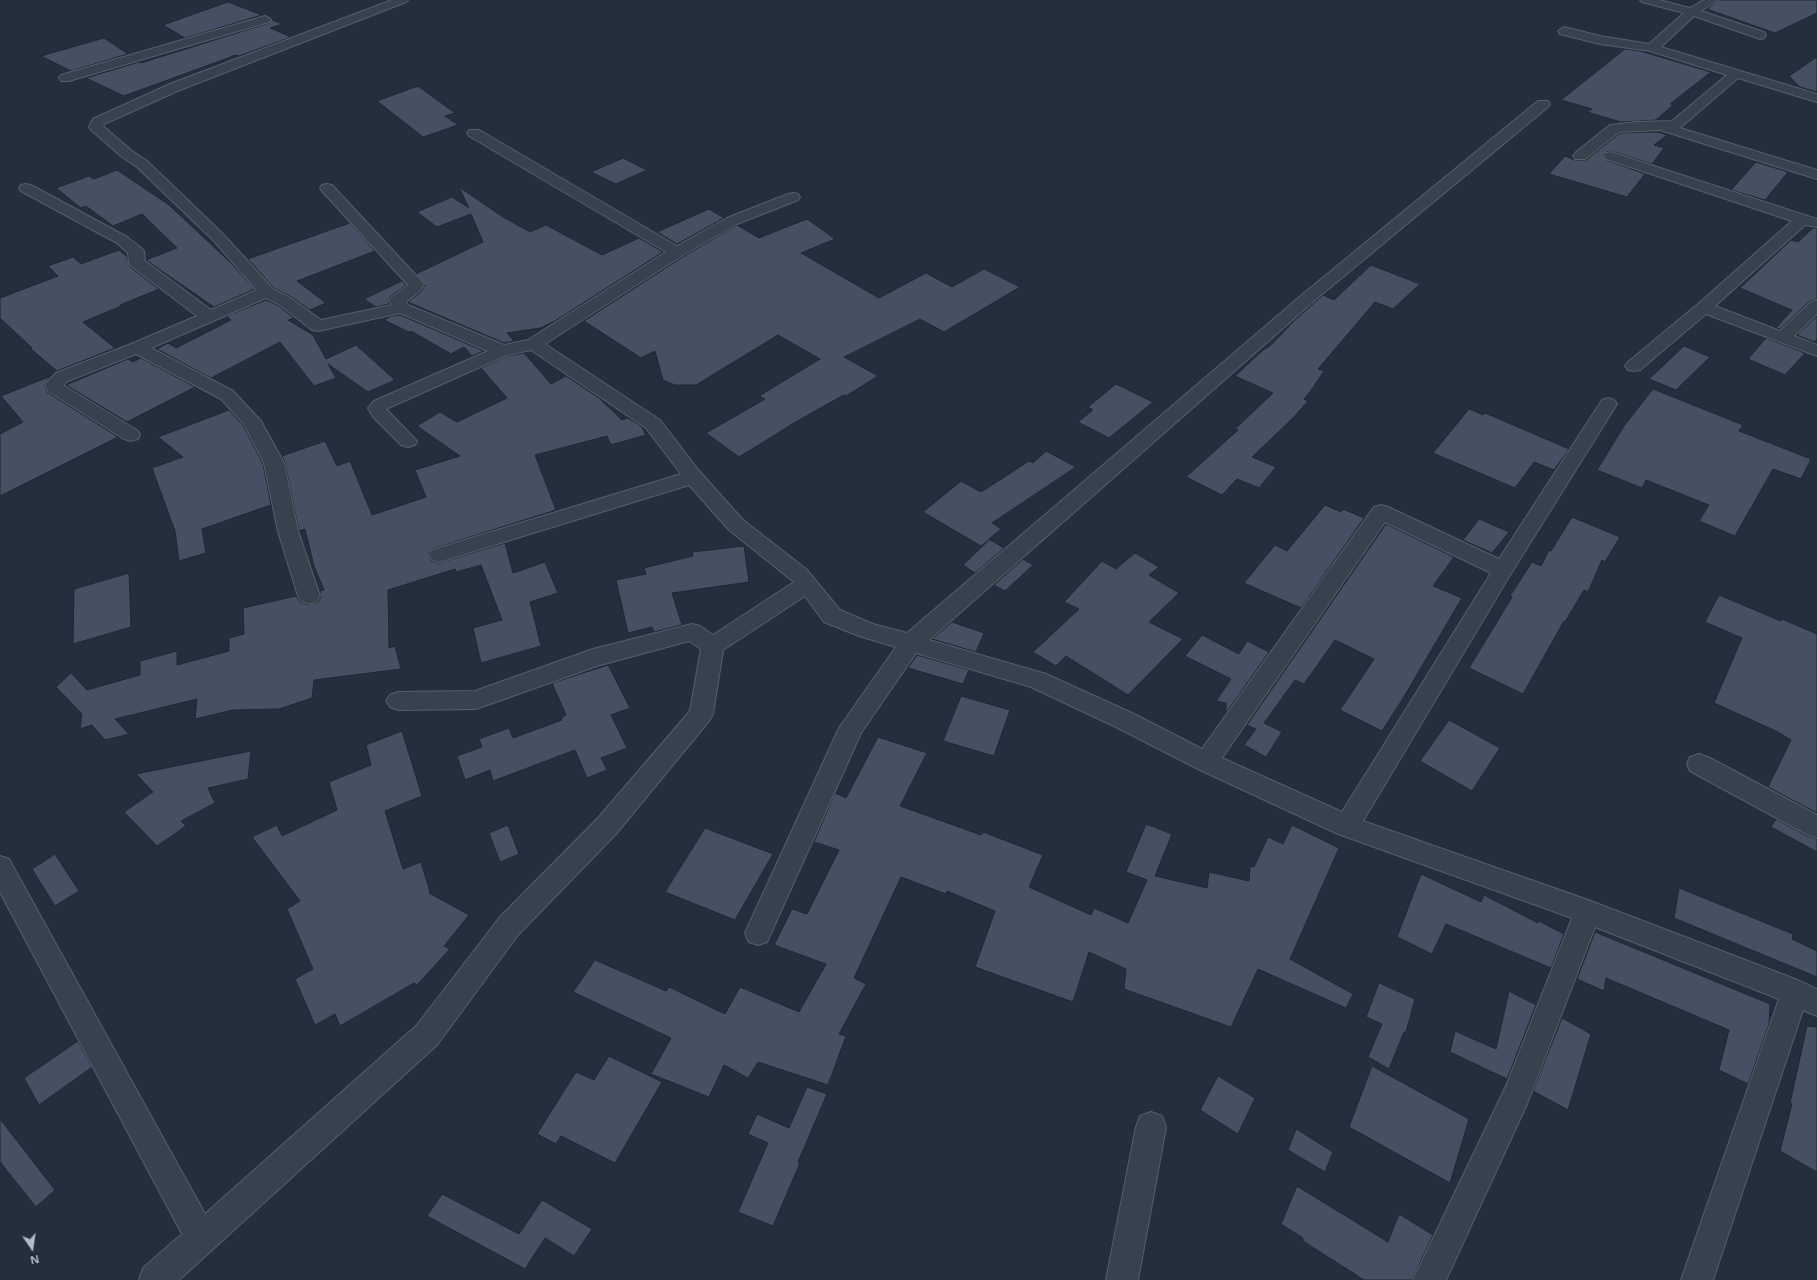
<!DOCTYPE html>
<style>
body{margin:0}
#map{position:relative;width:1817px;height:1280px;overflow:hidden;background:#242f3e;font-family:"Open Sans",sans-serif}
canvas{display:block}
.north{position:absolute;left:12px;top:1228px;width:40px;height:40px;-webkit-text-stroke:3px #1d2633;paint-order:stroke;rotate:167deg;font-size:11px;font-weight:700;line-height:16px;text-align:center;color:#b4bcc9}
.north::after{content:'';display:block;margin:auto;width:14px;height:18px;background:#b4bcc9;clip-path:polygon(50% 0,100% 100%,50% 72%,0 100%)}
</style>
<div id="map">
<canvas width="1817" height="1280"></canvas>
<div class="north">N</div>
</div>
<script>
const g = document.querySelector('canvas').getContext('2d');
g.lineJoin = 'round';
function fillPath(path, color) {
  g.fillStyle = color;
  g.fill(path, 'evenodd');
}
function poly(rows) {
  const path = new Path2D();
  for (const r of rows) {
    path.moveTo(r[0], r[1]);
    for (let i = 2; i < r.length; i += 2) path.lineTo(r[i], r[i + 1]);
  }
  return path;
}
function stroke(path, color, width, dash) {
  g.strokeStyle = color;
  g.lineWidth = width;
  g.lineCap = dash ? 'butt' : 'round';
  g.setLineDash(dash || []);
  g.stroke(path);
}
const building = poly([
 [1719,0,1817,0,1817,13,1775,33,1707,9,1719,0],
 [228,2,262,15,185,38,163,25,228,2],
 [272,20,283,24,270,28,291,37,239,56,236,55,124,96,86,78,139,62,141,63,269,23,272,20],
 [104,38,128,54,71,71,41,56,104,38],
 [1625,49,1640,51,1711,72,1670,104,1673,105,1656,120,1621,122,1587,112,1592,109,1561,100,1625,49],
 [1817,57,1817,92,1800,87,1789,76,1817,57],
 [418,86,455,113,445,116,458,125,423,137,377,101,418,86],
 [1657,132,1667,135,1654,145,1664,148,1652,164,1611,151,1606,152,1603,155,1606,160,1645,174,1627,197,1549,174,1565,156,1575,160,1586,160,1620,133,1657,132],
 [623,158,647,170,616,184,591,172,623,158],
 [1756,162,1788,172,1765,200,1731,190,1756,162],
 [117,170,169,205,231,263,255,289,214,307,146,260,177,248,142,214,113,226,86,206,81,208,56,188,89,176,94,179,117,170],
 [459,187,503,217,530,232,546,225,602,255,639,238,663,252,555,321,540,328,507,333,514,341,504,343,408,302,420,293,425,285,416,274,483,242,471,214,437,227,417,212,452,197,469,208,459,187],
 [709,209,724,218,677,244,657,232,709,209],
 [807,219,835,239,801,253,879,298,926,273,952,287,984,269,1020,287,944,332,920,319,844,357,878,376,846,396,844,395,799,420,739,457,706,433,765,399,759,396,820,359,778,335,696,385,675,385,663,380,655,351,641,358,584,321,684,256,737,225,759,238,807,219],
 [350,223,375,251,297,281,326,303,310,310,293,298,274,288,248,259,350,223],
 [1813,228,1817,228,1817,299,1810,301,1780,329,1776,328,1792,310,1740,288,1791,240,1798,242,1813,228],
 [119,250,127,257,130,267,159,289,120,305,121,306,83,322,115,348,57,371,31,349,32,348,0,318,0,298,58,276,48,266,73,257,81,264,119,250],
 [1371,265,1420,284,1393,309,1375,302,1318,369,1324,371,1312,389,1304,399,1308,401,1293,418,1252,457,1276,467,1259,488,1237,479,1222,495,1186,477,1238,430,1235,429,1273,393,1235,376,1262,351,1271,345,1294,321,1323,295,1334,300,1371,265],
 [402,281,406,285,390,297,388,301,389,304,376,307,364,299,402,281],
 [266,300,279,306,294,318,288,320,313,335,326,359,356,345,395,380,368,392,328,364,336,378,314,386,280,342,211,378,157,349,168,343,176,348,231,320,227,316,266,300],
 [400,315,484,351,472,356,464,347,451,354,411,331,409,332,384,320,391,316,400,315],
 [1817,316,1817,339,1814,342,1797,335,1817,316],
 [1766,338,1805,353,1785,375,1748,359,1766,338],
 [1684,346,1710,357,1676,390,1649,379,1684,346],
 [524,353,551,384,566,376,599,398,622,420,628,418,641,426,646,435,611,445,607,436,535,455,556,510,432,549,428,554,431,561,439,563,505,543,513,573,545,562,558,593,530,602,541,646,481,663,473,628,502,620,481,565,456,572,455,569,388,590,389,648,395,646,401,669,314,680,312,698,279,709,233,710,195,719,197,699,115,719,129,734,105,740,92,725,80,729,82,714,56,687,71,673,87,690,140,675,140,661,177,651,177,665,229,651,229,638,244,634,243,608,296,596,300,602,308,605,318,602,321,597,320,591,324,590,314,566,305,529,299,531,285,463,282,456,325,441,337,466,350,461,372,515,426,497,415,470,460,456,417,426,440,412,457,422,507,398,481,368,507,356,524,353],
 [141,358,195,387,127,422,66,385,128,359,133,362,141,358],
 [51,376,44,384,47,392,118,437,0,496,0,434,23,422,1,396,51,376],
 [1116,384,1153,402,1109,438,1078,422,1093,410,1088,407,1116,384],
 [1653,389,1743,425,1739,431,1811,459,1801,479,1773,469,1735,536,1699,521,1709,505,1646,480,1642,488,1597,470,1624,426,1653,389],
 [1469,409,1483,415,1485,413,1569,449,1554,470,1534,462,1515,488,1433,453,1469,409],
 [229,410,243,425,263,464,271,505,202,529,206,553,179,561,175,531,152,468,183,457,158,437,229,410],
 [1046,451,1076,467,992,523,1001,529,989,539,1004,548,975,573,963,565,989,540,981,546,923,512,961,481,981,492,1029,461,1033,463,1046,451],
 [1325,505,1341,512,1343,509,1364,518,1301,608,1244,583,1275,545,1287,551,1325,505],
 [1572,517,1620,537,1605,562,1602,560,1588,592,1584,590,1565,622,1564,621,1523,694,1469,668,1512,597,1510,596,1532,562,1541,566,1549,550,1551,551,1572,517],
 [1479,519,1509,532,1492,553,1463,540,1479,519],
 [1386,524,1454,557,1433,586,1462,598,1402,700,1382,731,1340,710,1374,659,1335,640,1304,684,1295,680,1264,723,1282,732,1266,757,1244,745,1256,729,1247,725,1386,524],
 [744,546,749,582,672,593,682,625,654,632,652,627,628,633,616,580,646,574,644,568,693,556,692,552,744,546],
 [1135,553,1159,567,1149,575,1179,593,1149,622,1183,639,1128,695,1066,656,1056,666,1033,652,1079,609,1064,602,1102,561,1116,569,1135,553],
 [1023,559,1033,565,1005,591,994,585,1023,559],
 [129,573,131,627,73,644,74,589,129,573],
 [1719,595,1781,621,1782,619,1817,634,1817,813,1768,787,1791,740,1776,731,1714,703,1742,638,1705,622,1719,595],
 [952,622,984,633,976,652,932,639,952,622],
 [1202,635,1239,654,1247,641,1269,652,1226,713,1226,703,1216,701,1231,679,1185,656,1202,635],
 [917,655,969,670,963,684,908,668,917,655],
 [608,665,630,708,611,715,627,748,601,758,607,770,587,778,575,750,493,781,490,770,465,780,457,756,482,747,479,739,509,728,513,738,562,720,561,718,566,715,552,683,608,665],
 [961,696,1010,710,994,756,943,741,961,696],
 [1449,720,1500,748,1472,791,1420,761,1449,720],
 [402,731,422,796,385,811,403,869,421,862,430,892,429,893,469,915,444,946,450,949,417,985,414,983,340,1026,335,1014,315,1025,295,979,313,969,287,909,300,901,252,837,277,825,282,836,337,810,329,782,371,765,366,745,402,731],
 [878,737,927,753,900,806,981,835,983,832,1043,855,1029,887,1091,915,1094,908,1128,923,1147,880,1126,872,1146,824,1172,834,1155,876,1207,888,1209,872,1249,881,1250,866,1254,867,1268,837,1283,844,1292,825,1339,848,1290,959,1353,994,1346,1008,1258,969,1231,1027,1124,989,1126,969,1089,952,1073,1002,975,967,995,911,947,891,946,894,901,877,854,978,866,984,839,1034,846,1036,828,1085,758,1062,748,1078,724,1065,709,1097,651,1074,671,1038,573,992,595,960,666,991,669,987,725,1014,740,987,799,1012,826,964,774,945,792,909,807,914,839,850,814,842,835,793,846,798,878,737],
 [251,751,248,779,208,788,215,803,181,821,186,826,157,846,124,812,153,792,136,774,251,751],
 [1776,819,1807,836,1817,839,1817,852,1771,827,1776,819],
 [508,825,519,854,500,862,489,833,508,825],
 [705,828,773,854,735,920,665,892,705,828],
 [55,854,79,891,55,906,32,869,55,854],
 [1421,874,1481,902,1484,895,1538,923,1539,921,1564,934,1551,968,1446,924,1432,954,1397,937,1421,874],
 [1679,888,1793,934,1792,939,1817,951,1817,977,1674,918,1679,888],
 [1595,932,1770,1004,1769,1024,1748,1084,1719,1070,1729,1030,1606,978,1604,991,1577,979,1595,932],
 [1379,983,1415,999,1406,1032,1404,1032,1389,1069,1368,1057,1382,1024,1366,1017,1379,983],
 [1509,991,1536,1005,1507,1079,1450,1052,1455,1031,1496,1049,1509,991],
 [1562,1018,1591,1034,1568,1110,1533,1091,1562,1018],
 [1807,1026,1817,1027,1817,1172,1780,1151,1792,1104,1790,1103,1807,1026],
 [78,1041,92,1067,39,1105,24,1078,78,1041],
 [609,1056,662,1082,615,1163,561,1136,556,1144,537,1134,576,1072,594,1080,609,1056],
 [1372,1066,1469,1119,1450,1183,1349,1127,1372,1066],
 [1218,1076,1255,1098,1238,1134,1200,1110,1218,1076],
 [807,1087,827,1094,798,1162,800,1163,773,1226,738,1212,768,1143,748,1134,757,1114,789,1128,807,1087],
 [0,1119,55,1190,36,1207,0,1162,0,1119],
 [1296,1129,1333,1152,1325,1172,1288,1150,1296,1129],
 [1297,1186,1388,1242,1399,1214,1433,1235,1412,1280,1364,1280,1303,1241,1303,1238,1281,1224,1297,1186],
 [442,1194,519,1234,542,1200,592,1229,574,1256,545,1238,525,1269,427,1216,442,1194]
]);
const minor = poly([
 [392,0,408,0,406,2,180,90,104,124,103,126,132,151,147,161,224,235,273,289,292,299,321,320,392,305,389,301,391,298,408,285,322,191,320,188,322,185,327,184,332,185,424,284,419,292,406,302,408,305,504,345,528,340,666,252,469,136,467,133,469,130,479,130,677,246,727,218,788,194,793,193,798,194,800,197,798,200,737,224,683,255,545,344,660,420,700,472,743,520,806,569,840,610,873,624,907,633,1303,294,1538,101,1548,101,1550,104,1548,107,1315,300,929,640,1046,674,1134,714,1202,749,1374,507,1381,505,1388,507,1499,559,1602,400,1608,398,1614,400,1617,404,1510,575,1363,821,1588,900,1795,979,1817,989,1817,1016,1803,1010,1713,1280,1681,1280,1779,999,1595,927,1527,1104,1446,1280,1413,1280,1506,1086,1572,918,1338,834,1198,769,1118,728,1031,687,916,653,861,733,767,942,758,945,749,942,745,933,839,728,896,647,859,636,824,622,805,596,723,650,713,714,709,721,616,834,518,935,437,1045,179,1280,139,1280,143,1268,182,1234,0,892,0,856,9,859,205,1214,417,1025,500,917,598,818,690,711,701,649,689,641,597,666,476,709,398,710,390,707,386,701,390,695,398,692,475,691,593,649,692,624,700,626,713,635,794,582,729,530,689,485,439,562,432,560,429,555,432,550,681,474,646,428,531,350,507,355,386,409,417,441,415,445,408,447,401,445,373,417,368,408,371,404,374,401,488,351,400,313,318,331,312,330,280,305,266,298,151,348,233,391,261,421,284,463,298,531,320,596,317,601,309,604,301,601,298,596,278,531,264,463,244,424,221,399,136,354,68,381,63,385,138,431,140,435,138,439,131,441,124,439,48,391,45,384,56,373,131,344,197,316,131,266,129,263,128,253,117,243,21,191,19,188,21,185,26,184,31,185,127,237,141,248,144,251,145,261,211,310,257,290,214,241,137,167,122,157,91,130,89,127,91,122,93,119,170,84,392,0],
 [1385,522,1491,573,1342,812,1222,758,1385,522],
 [1640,0,1659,0,1690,8,1704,0,1718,0,1701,11,1764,32,1766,35,1764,38,1760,39,1694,16,1661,47,1817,94,1817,102,1738,78,1680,128,1817,170,1817,179,1660,130,1619,132,1585,159,1575,159,1573,156,1575,153,1610,125,1636,122,1672,121,1727,75,1650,51,1600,44,1560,34,1558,31,1564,27,1600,36,1649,44,1684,13,1642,2,1640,0],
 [265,16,269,18,271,20,269,22,69,81,61,81,59,78,61,75,265,16],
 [1611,152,1817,219,1817,227,1805,225,1715,306,1780,331,1811,302,1817,300,1817,314,1794,336,1817,345,1817,356,1706,314,1640,370,1634,371,1628,370,1625,366,1628,362,1698,304,1792,221,1606,159,1604,156,1606,153,1611,152],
 [1699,754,1708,757,1817,815,1817,838,1808,835,1690,771,1687,764,1690,757,1699,754],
 [1151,1112,1162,1116,1166,1127,1138,1280,1106,1280,1136,1127,1140,1116,1151,1112]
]);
fillPath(building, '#455162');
stroke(building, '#1f2835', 1);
stroke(minor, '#565f6c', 2);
fillPath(minor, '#38414e');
</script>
